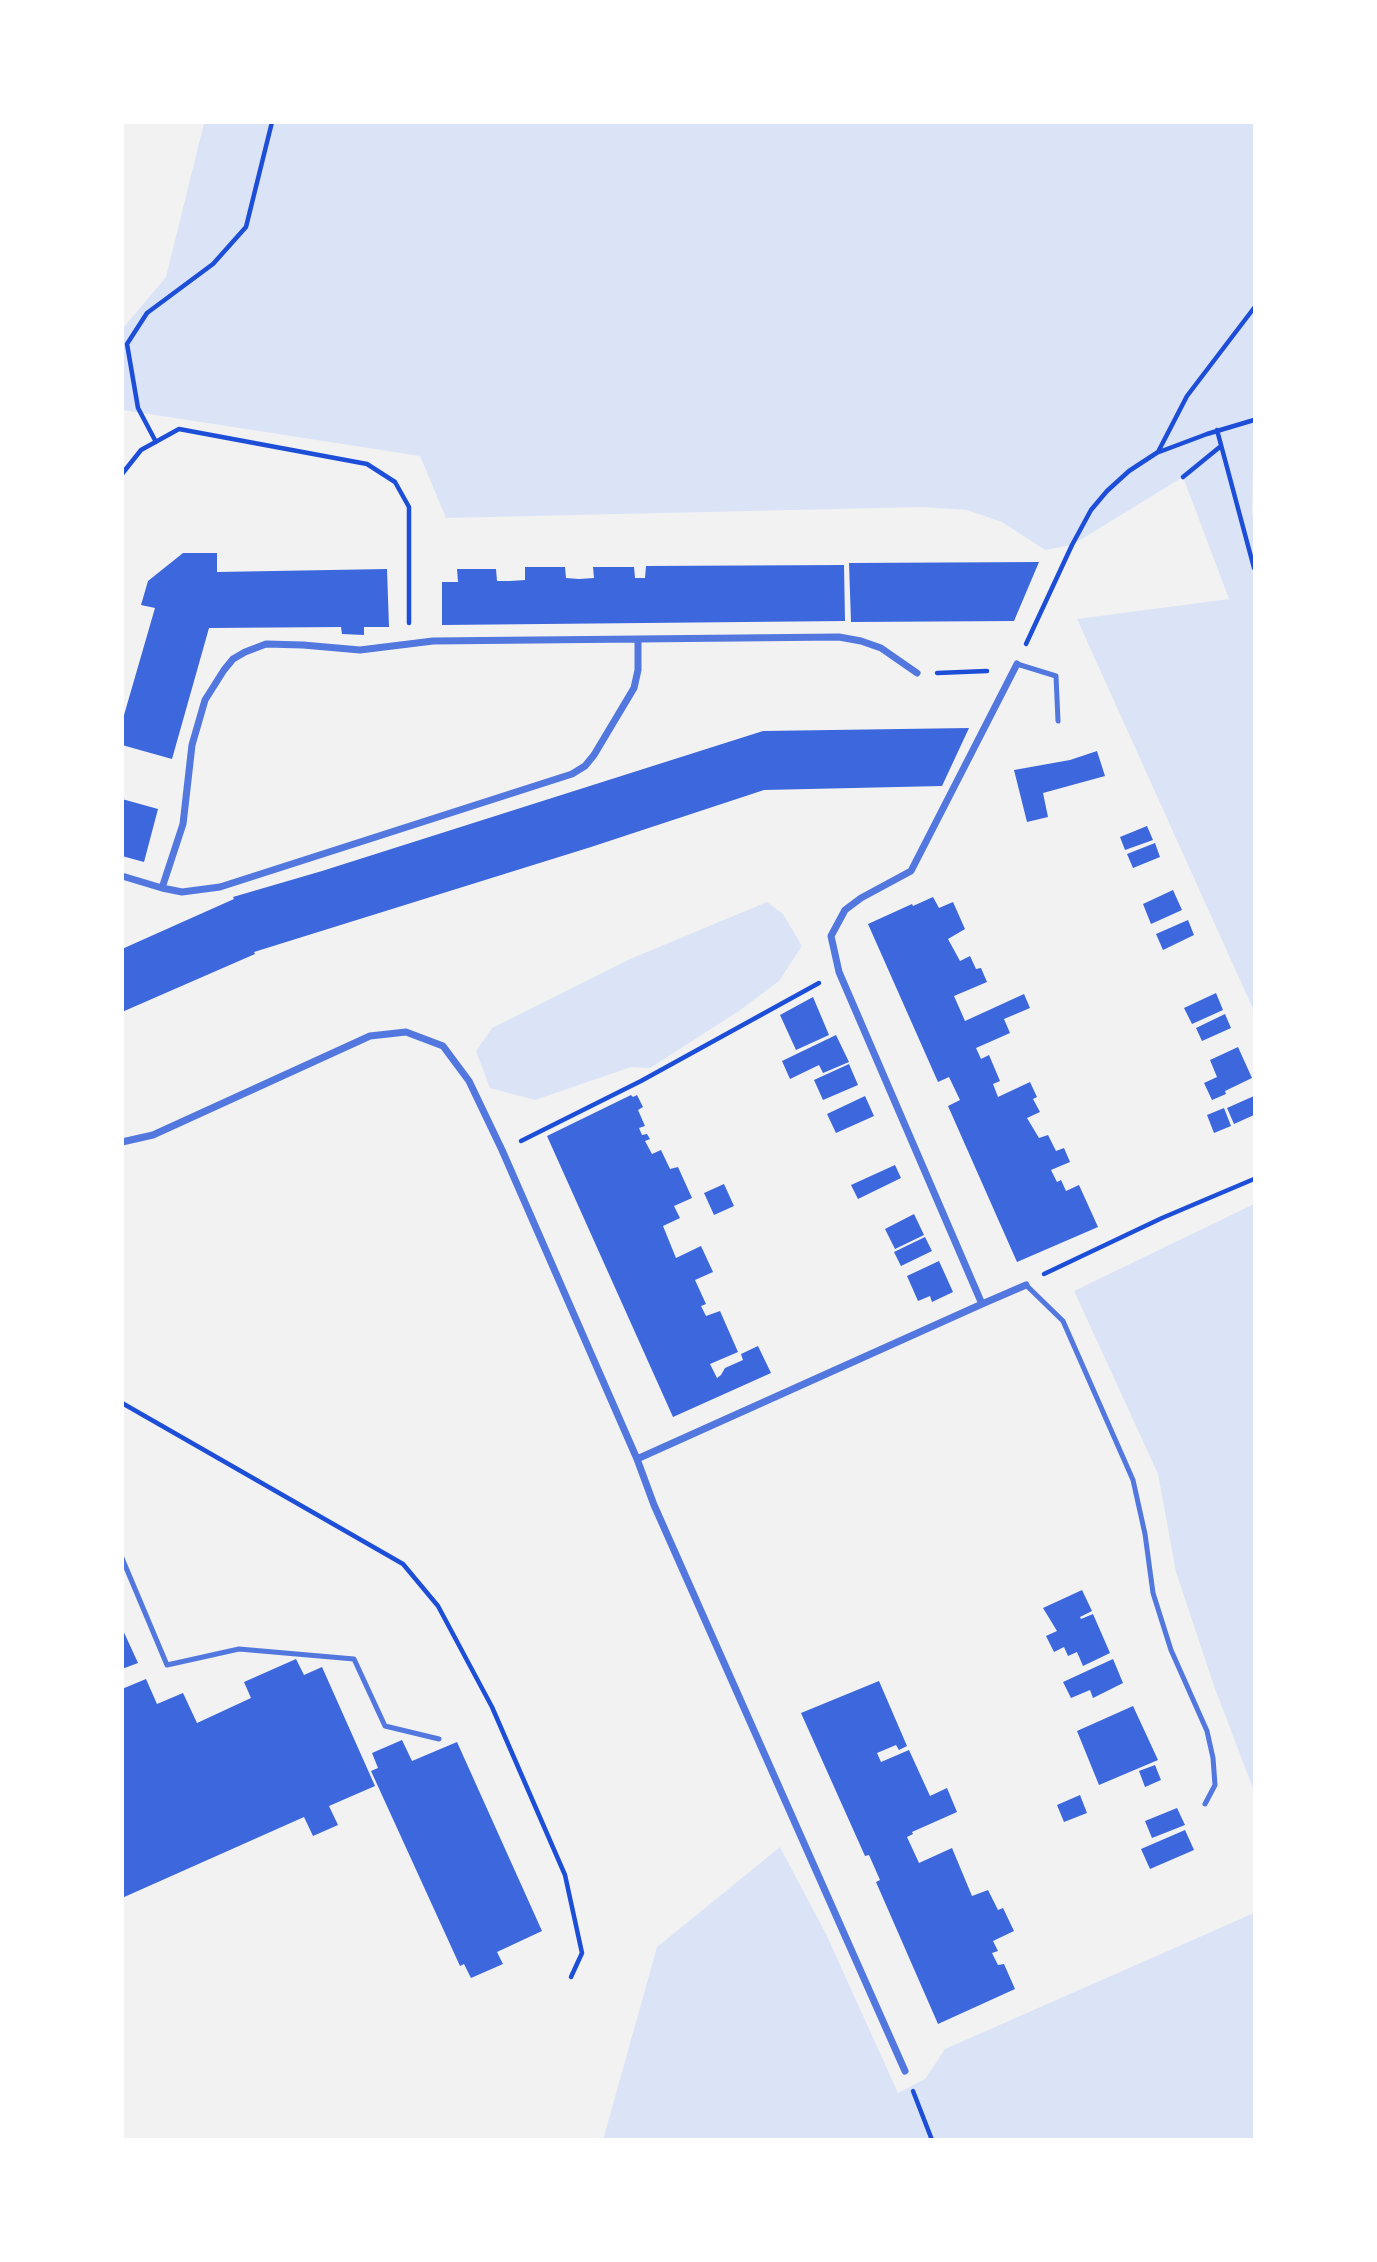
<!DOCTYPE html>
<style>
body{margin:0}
#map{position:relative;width:1377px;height:2262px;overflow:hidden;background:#f2f2f2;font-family:"Work Sans",sans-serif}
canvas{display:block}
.frame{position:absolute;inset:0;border:124px solid #fff;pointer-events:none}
</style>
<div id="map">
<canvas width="1377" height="2262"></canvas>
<div class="frame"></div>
</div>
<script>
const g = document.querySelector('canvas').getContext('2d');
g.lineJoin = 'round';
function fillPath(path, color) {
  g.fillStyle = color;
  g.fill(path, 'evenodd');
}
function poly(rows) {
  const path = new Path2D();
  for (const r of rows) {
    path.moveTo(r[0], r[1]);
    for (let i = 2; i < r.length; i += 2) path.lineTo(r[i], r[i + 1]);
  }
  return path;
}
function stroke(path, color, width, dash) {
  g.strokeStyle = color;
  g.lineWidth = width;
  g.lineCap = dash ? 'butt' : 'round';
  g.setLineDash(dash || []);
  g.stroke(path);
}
const green = poly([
 [204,123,1254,123,1254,465,1253,468,1252,513,1254,521,1254,1011,1077,619,1229,599,1183,477,1072,545,1045,550,1002,522,967,510,923,507,446,518,420,456,123,410,123,328,166,277],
 [767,902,783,914,802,946,779,981,739,1011,650,1068,631,1067,535,1100,490,1088,476,1051,492,1028,630,959],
 [1254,1204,1254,1791,1214,1686,1176,1572,1158,1474,1074,1291],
 [780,1847,827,1936,898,2093,925,2079,945,2049,1254,1913,1254,2139,603,2140,657,1947]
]);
const building = poly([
 [183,553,217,553,217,572,387,569,389,627,364,627,364,635,342,634,341,627,209,628,172,759,122,745,122,722,155,608,141,605,148,581],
 [1039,562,1014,621,851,622,849,563],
 [844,565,845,621,442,625,442,582,458,582,457,569,496,569,497,581,510,581,525,580,525,567,565,567,566,578,579,579,594,578,593,567,634,567,635,578,645,578,646,566],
 [969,728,942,786,764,790,591,847,254,952,255,954,122,1012,122,949,234,899,233,897,322,871,763,731],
 [1097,751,1105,776,1043,793,1048,817,1027,822,1014,770,1070,760],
 [122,799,158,809,144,862,122,856],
 [1147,826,1153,840,1125,850,1120,837],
 [1155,843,1160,857,1133,868,1127,854],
 [1173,890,1182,910,1151,924,1143,904],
 [933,897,939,908,953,902,965,929,948,939,960,961,970,956,976,969,981,968,987,982,954,996,965,1021,1024,994,1030,1008,1004,1019,1010,1033,976,1048,981,1059,989,1055,1000,1081,993,1084,998,1097,1030,1082,1037,1097,1033,1099,1040,1112,1027,1118,1039,1138,1048,1135,1056,1151,1064,1148,1070,1162,1051,1170,1057,1182,1061,1180,1066,1191,1079,1185,1098,1227,1017,1262,948,1106,960,1100,949,1077,938,1082,868,924,912,904,913,906],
 [1188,920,1194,935,1163,950,1156,934],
 [1216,993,1223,1010,1192,1024,1184,1008],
 [813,997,829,1035,796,1050,780,1015],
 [1225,1014,1231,1028,1202,1041,1196,1028],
 [836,1035,849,1062,823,1073,819,1065,790,1079,782,1061],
 [1238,1047,1252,1078,1225,1091,1226,1094,1212,1100,1204,1083,1217,1077,1210,1060],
 [849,1064,858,1085,823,1100,814,1080],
 [631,1095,633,1097,637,1095,643,1107,638,1110,645,1126,639,1128,642,1135,647,1134,650,1139,645,1141,652,1154,661,1150,670,1169,678,1167,692,1198,674,1206,680,1218,663,1226,676,1258,701,1246,713,1272,695,1280,706,1304,701,1306,706,1316,720,1311,738,1352,710,1364,717,1378,721,1375,725,1368,743,1360,741,1354,758,1346,771,1373,673,1417,547,1136],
 [865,1096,874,1116,836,1133,827,1114],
 [1254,1096,1254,1115,1234,1124,1227,1108],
 [1224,1108,1231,1126,1214,1133,1207,1115],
 [895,1165,901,1178,858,1199,851,1185],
 [724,1184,734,1206,714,1215,704,1193],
 [914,1214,924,1235,895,1249,885,1229],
 [925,1237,932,1251,901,1266,894,1252],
 [939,1261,953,1292,932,1302,930,1296,918,1301,907,1276],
 [1082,1590,1092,1611,1080,1617,1081,1619,1093,1614,1110,1653,1083,1666,1077,1652,1068,1656,1064,1647,1054,1652,1046,1636,1057,1631,1043,1608],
 [122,1628,138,1663,122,1669],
 [296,1659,304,1675,322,1667,375,1786,329,1806,338,1825,313,1836,304,1817,122,1898,122,1689,146,1679,157,1704,183,1693,197,1723,251,1698,244,1682],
 [1113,1659,1123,1683,1093,1698,1090,1690,1071,1698,1063,1682],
 [879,1681,907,1746,899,1750,896,1745,877,1753,881,1762,909,1750,930,1796,947,1788,957,1812,912,1832,913,1834,907,1837,919,1863,952,1848,972,1896,988,1890,998,1910,1003,1908,1014,1931,993,1941,998,1951,992,1953,998,1965,1004,1964,1015,1989,938,2024,876,1882,880,1880,869,1855,865,1856,801,1713],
 [1133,1706,1158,1760,1099,1785,1077,1731],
 [402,1740,412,1761,457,1742,542,1931,497,1952,503,1964,471,1978,464,1964,460,1966,371,1771,378,1768,372,1753],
 [1155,1765,1161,1780,1145,1787,1139,1771],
 [1080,1795,1087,1813,1064,1822,1057,1805],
 [1177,1808,1185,1825,1152,1838,1145,1821],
 [1185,1830,1194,1850,1150,1869,1141,1849]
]);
const path = poly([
 [1217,430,1254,568],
 [156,442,138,408,127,344,147,313,213,264,246,227,272,122],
 [1159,452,1207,434,1254,420],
 [122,474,141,450,179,429,367,464,395,482,409,507,409,623],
 [1183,477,1221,446],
 [1026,644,1072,545,1091,510,1107,491,1129,471,1158,452,1187,396,1254,308],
 [937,673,987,671],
 [521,1141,641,1081,819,983],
 [1044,1274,1162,1218,1254,1179],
 [122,1403,403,1564,438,1606,492,1707,565,1875,582,1953,571,1977],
 [913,2091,932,2140]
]);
const service = poly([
 [1017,664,1056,676,1058,721],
 [1026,1285,1063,1321,1133,1480,1145,1534,1153,1593,1171,1650,1207,1731,1213,1758,1215,1785,1205,1804],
 [122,1558,167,1665,239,1649,354,1659,385,1726,439,1739]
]);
const minor = poly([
 [122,876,162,888,182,892,220,887,572,774,585,766,594,755,634,688,638,670,638,639,839,637,861,641,881,648,917,673],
 [162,888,183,824,192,745,205,700,224,670,233,659,245,652,266,644,303,645,360,650,433,641,638,639],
 [122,1142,153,1135,370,1036,406,1032,443,1046,469,1081,502,1150,637,1459,654,1505,905,2071],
 [982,1304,1026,1285],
 [637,1459,982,1304,839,972,831,936,845,910,861,898,911,871,1017,664]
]);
fillPath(green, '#dbe4f7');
fillPath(building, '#3d67dc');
stroke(path, '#1d4ed8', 4.5);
stroke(service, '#5277de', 5);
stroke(minor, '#5277de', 7);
</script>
